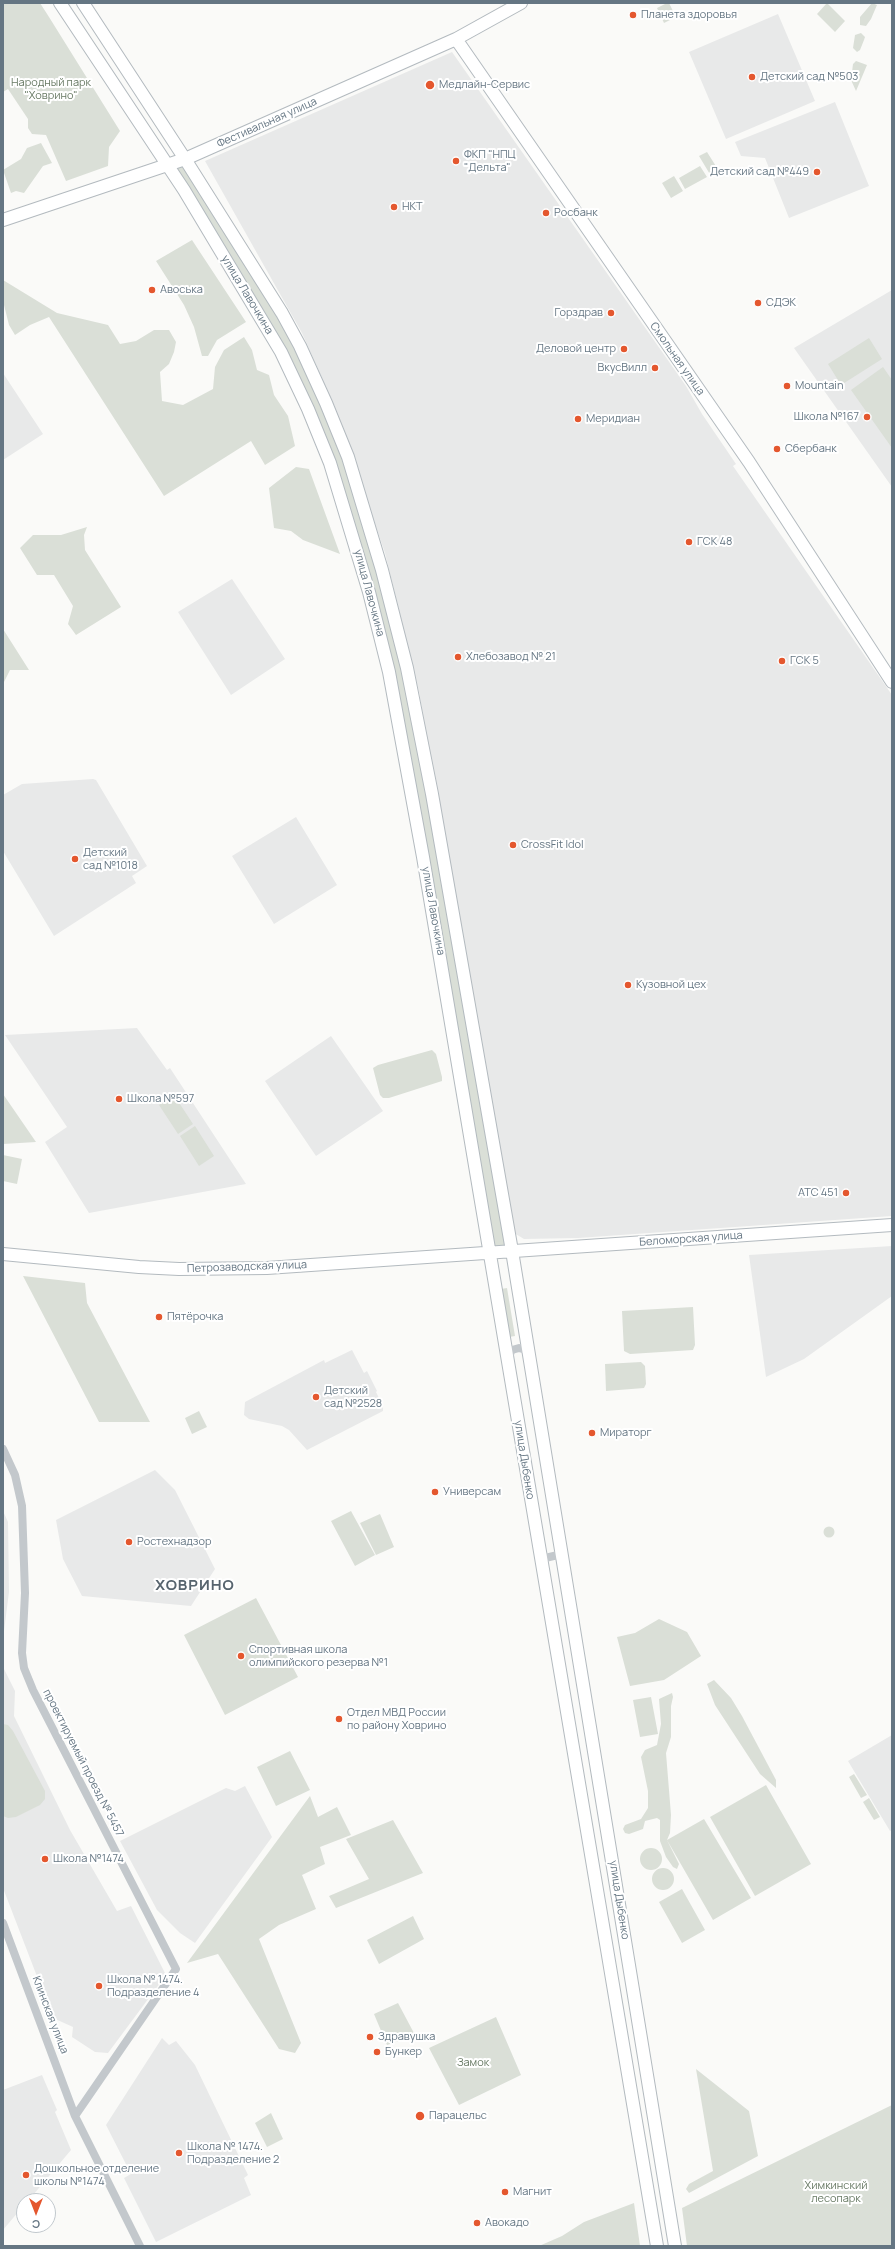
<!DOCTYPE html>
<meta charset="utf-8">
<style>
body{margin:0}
#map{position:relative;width:895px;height:2249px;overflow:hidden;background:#fafaf8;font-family:Manrope,sans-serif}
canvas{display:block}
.frame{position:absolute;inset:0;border:4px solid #657683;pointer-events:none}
.north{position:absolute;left:16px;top:2193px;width:40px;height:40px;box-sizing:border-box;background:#fff;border:1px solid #c1c8cd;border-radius:50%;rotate:180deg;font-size:11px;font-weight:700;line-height:16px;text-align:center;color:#657683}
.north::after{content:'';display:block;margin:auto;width:14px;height:18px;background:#e4572e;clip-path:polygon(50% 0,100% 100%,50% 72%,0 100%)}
</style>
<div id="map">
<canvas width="895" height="2249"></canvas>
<div class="frame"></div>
<div class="north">С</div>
</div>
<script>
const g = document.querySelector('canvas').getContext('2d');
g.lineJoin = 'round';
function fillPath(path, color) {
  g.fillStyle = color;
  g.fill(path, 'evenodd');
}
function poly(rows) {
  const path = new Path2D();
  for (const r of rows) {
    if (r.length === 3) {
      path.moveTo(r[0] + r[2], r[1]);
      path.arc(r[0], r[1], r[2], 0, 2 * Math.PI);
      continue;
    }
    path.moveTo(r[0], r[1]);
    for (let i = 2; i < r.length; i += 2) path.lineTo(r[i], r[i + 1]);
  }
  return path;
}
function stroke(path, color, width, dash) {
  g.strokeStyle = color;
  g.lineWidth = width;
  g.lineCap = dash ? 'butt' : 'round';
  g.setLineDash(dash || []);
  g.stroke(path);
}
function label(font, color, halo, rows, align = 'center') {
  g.font = font + ' Manrope,sans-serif';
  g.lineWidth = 4;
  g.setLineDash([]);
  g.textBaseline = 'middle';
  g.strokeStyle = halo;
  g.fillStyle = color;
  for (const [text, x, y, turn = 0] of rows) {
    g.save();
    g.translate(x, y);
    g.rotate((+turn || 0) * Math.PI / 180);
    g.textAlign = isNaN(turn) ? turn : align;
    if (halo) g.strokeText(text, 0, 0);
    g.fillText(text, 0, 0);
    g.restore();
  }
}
const built = poly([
 [778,14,815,101,726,139,689,52],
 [452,52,686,386,702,414,736,464,733,466,892,695,892,1216,578,1238,524,1239,514,1233,511,1225,419,692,385,553,334,405,302,333,205,161],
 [835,102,869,186,789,218,765,158,741,156,735,142],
 [892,290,892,487,794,348],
 [3,373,43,434,3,460],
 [232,579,285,659,231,695,178,612],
 [93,779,96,780,147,866,132,876,136,883,54,936,3,851,3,795,22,784],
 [296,817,337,885,274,924,232,856],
 [137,1028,167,1070,170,1068,246,1184,89,1213,45,1142,67,1127,5,1035],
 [331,1036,383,1111,316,1156,265,1081],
 [892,1246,892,1296,804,1359,766,1377,749,1255],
 [352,1350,364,1373,367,1371,377,1391,376,1392,383,1406,383,1411,307,1450,289,1430,282,1426,249,1419,244,1415,245,1402,324,1360,325,1363],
 [155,1470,175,1490,215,1569,191,1606,82,1596,63,1559,56,1520],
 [3,1511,8,1522,9,1592,3,1639],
 [3,1667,15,1691,14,1716,70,1830,117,1911,131,1906,166,1975,108,2053,95,2052,72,2037,73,2027,53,2018,3,1888],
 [892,1735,892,1830,890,1831,848,1761],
 [245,1786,272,1837,195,1943,180,1933,157,1910,120,1841,226,1788,235,1791],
 [162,2038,169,2045,176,2041,195,2065,248,2175,244,2178,251,2195,156,2242,124,2178,131,2174,106,2125],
 [42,2075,57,2110,55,2112,71,2150,28,2201,24,2201,24,2205,3,2230,3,2090]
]);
const green = poly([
 [3,3,40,3,49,17,120,131,109,147,108,166,66,181,46,135,32,134,28,128,28,119,8,89,3,92],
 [667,3,669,3,676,17,664,23,657,8],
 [827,3,845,21,835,32,817,14],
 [872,3,877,5,871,19,866,26,860,25,860,17],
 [861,33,865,37,864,40,860,50,857,52,853,48,855,35],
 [856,61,867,65,856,91,851,80,853,64],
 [41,143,52,163,43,166,24,193,16,191,11,193,3,170,21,159,27,148],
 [707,152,719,171,711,176,699,156],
 [185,159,282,313,326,403,401,645,512,1251,491,1253,389,672,308,409,167,166],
 [700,166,707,177,685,189,679,178],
 [674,176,683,191,671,198,662,183],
 [192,240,246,322,217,340,208,356,202,356,194,327,184,305,156,261],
 [3,280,57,313,108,325,120,344,136,341,154,330,169,330,176,342,174,352,169,364,160,372,162,401,183,405,213,389,215,367,224,350,244,337,252,350,257,370,269,375,274,395,288,416,295,446,265,465,251,441,164,496,49,317,30,325,15,335,9,325,3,301],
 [869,338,882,359,841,385,828,364],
 [883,367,892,380,892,448,851,390],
 [296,467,309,469,340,554,303,540,291,531,274,528,269,488],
 [87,527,84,535,85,550,121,607,76,635,68,624,73,606,54,575,37,575,20,548,33,535,61,535],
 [3,629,29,670,10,670,3,684],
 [432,1050,436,1054,442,1077,442,1081,389,1098,383,1098,380,1095,373,1068,378,1065],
 [3,1094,36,1142,3,1144],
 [174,1095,193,1124,178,1134,159,1105],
 [195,1126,214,1156,199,1166,180,1136],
 [3,1155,22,1159,17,1184,3,1181],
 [23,1276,85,1283,87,1303,150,1422,99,1422],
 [507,1288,515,1336,509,1337,501,1289],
 [693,1307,695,1345,693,1350,630,1354,624,1351,622,1311],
 [641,1362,645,1366,646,1384,644,1388,606,1391,605,1364],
 [199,1411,207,1427,192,1434,185,1418],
 [351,1511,375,1555,355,1566,331,1521],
 [380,1514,394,1547,376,1555,360,1523],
 [829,1532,5.5],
 [256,1598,298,1677,225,1715,184,1635],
 [659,1619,687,1632,701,1656,664,1680,630,1686,617,1637,635,1633],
 [714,1680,731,1698,742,1716,776,1780,776,1788,760,1774,715,1705,707,1684],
 [672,1693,673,1697,671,1706,671,1737,666,1753,671,1815,670,1833,667,1840,704,1819,751,1898,713,1920,667,1840,679,1864,677,1869,673,1867,666,1857,660,1841,660,1820,657,1818,645,1821,643,1829,629,1834,625,1833,623,1829,625,1825,641,1819,648,1808,648,1791,641,1757,645,1750,657,1745,661,1724,659,1699],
 [651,1697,658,1734,640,1737,633,1700],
 [3,1724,8,1725,13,1731,45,1791,45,1799,40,1805,16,1817,8,1818,3,1816],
 [290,1751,310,1790,276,1806,257,1767],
 [854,1774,867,1795,861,1798,849,1777],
 [766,1785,811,1864,755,1896,710,1817],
 [310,1796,318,1817,337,1807,351,1835,320,1847,325,1864,302,1875,316,1909,279,1925,259,1939,301,2043,295,2053,279,2049,218,1954,187,1963],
 [869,1798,880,1817,874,1820,863,1802],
 [393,1820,423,1873,336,1908,329,1896,369,1879,346,1839],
 [651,1859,11],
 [663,1879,11],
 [682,1889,705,1930,682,1943,659,1902],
 [413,1916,424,1939,379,1964,367,1940],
 [398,2003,415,2035,387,2045,374,2014],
 [496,2017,521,2075,459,2105,429,2048],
 [696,2069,749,2111,758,2156,689,2193,686,2189,689,2184,713,2171],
 [892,2105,892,2246,687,2246,682,2208],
 [271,2113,283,2139,267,2147,255,2123],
 [634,2203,640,2246,539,2246,562,2236,584,2222]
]);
const street = poly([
 [508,1358,512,1350,519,1348,526,1350,529,1356],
 [3,1449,15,1475,22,1506,25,1593,22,1653,24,1668,33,1690,176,1969,75,2116,140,2246],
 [541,1559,562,1554],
 [3,1923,75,2116]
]);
const secondary = poly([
 [60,3,184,190,281,352,308,409,330,463,369,592,389,672,423,857,657,2246],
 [83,3,185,159,282,313,300,346,326,403,348,457,382,570,407,668,432,794,512,1251,675,2246],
 [456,39,749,462,892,682],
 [3,220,185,159,456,39,521,3],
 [3,1254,139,1267,179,1269,267,1268,892,1225]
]);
const markers = [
 [633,15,4,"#e4572e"],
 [752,77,4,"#e4572e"],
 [430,85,5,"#e4572e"],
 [456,161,4,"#e4572e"],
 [817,172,4,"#e4572e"],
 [394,207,4,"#e4572e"],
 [546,213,4,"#e4572e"],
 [152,290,4,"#e4572e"],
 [758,303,4,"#e4572e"],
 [611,313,4,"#e4572e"],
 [624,349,4,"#e4572e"],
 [655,368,4,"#e4572e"],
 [787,386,4,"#e4572e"],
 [867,417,4,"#e4572e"],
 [578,419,4,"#e4572e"],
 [777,449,4,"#e4572e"],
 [689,542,4,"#e4572e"],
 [458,657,4,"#e4572e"],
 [782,661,4,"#e4572e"],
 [513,845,4,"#e4572e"],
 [75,859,4,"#e4572e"],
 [628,985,4,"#e4572e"],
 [119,1099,4,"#e4572e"],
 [846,1193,4,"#e4572e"],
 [159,1317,4,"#e4572e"],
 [316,1397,4,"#e4572e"],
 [592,1433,4,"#e4572e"],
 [435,1492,4,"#e4572e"],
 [129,1542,4,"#e4572e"],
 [241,1656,4,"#e4572e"],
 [339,1719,4,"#e4572e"],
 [45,1859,4,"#e4572e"],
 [99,1986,4,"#e4572e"],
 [370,2037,4,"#e4572e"],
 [377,2052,4,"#e4572e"],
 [420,2116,5,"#e4572e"],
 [179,2153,4,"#e4572e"],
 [26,2175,4,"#e4572e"],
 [505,2192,4,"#e4572e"],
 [477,2223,4,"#e4572e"]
];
const poiNames = [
 ["Планета здоровья",641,15],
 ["Детский сад №503",760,77],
 ["Медлайн-Сервис",439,85],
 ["ФКП \"НПЦ",464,155],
 ["\"Дельта\"",464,168],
 ["Детский сад №449",809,172,"right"],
 ["НКТ",402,207],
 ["Росбанк",554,213],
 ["Авоська",160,290],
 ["СДЭК",766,303],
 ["Горздрав",603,313,"right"],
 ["Деловой центр",616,349,"right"],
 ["ВкусВилл",647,368,"right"],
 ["Mountain",795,386],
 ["Школа №167",859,417,"right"],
 ["Меридиан",586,419],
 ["Сбербанк",785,449],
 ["ГСК 48",697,542],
 ["Хлебозавод № 21",466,657],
 ["ГСК 5",790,661],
 ["CrossFit Idol",521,845],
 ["Детский",83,853],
 ["сад №1018",83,866],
 ["Кузовной цех",636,985],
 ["Школа №597",127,1099],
 ["АТС 451",838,1193,"right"],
 ["Пятёрочка",167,1317],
 ["Детский",324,1391],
 ["сад №2528",324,1404],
 ["Мираторг",600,1433],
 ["Универсам",443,1492],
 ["Ростехнадзор",137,1542],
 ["Спортивная школа",249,1650],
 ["олимпийского резерва №1",249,1663],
 ["Отдел МВД России",347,1713],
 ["по району Ховрино",347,1726],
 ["Школа №1474",53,1859],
 ["Школа № 1474.",107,1980],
 ["Подразделение 4",107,1993],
 ["Здравушка",378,2037],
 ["Бункер",385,2052],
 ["Парацельс",429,2116],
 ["Школа № 1474.",187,2147],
 ["Подразделение 2",187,2160],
 ["Дошкольное отделение",34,2169],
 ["школы №1474",34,2182],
 ["Магнит",513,2192],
 ["Авокадо",485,2223]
];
const parkNames = [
 ["Народный парк",51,83],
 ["\"Ховрино\"",51,96],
 ["Замок",473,2063],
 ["Химкинский",836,2186],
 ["лесопарк",836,2199]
];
const streetNames = [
 ["Фестивальная улица",267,123,-24],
 ["улица Лавочкина",247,295,59],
 ["Смольная улица",677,359,55],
 ["улица Лавочкина",369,593,75],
 ["улица Лавочкина",433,911,80],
 ["Беломорская улица",691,1239,-4],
 ["Петрозаводская улица",247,1267,-2],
 ["улица Дыбенко",524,1460,81],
 ["проектируемый проезд № 5457",83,1763,63],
 ["улица Дыбенко",619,1900,81],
 ["Клинская улица",50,2015,69]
];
const districtNames = [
 ["ХОВРИНО",195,1586]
];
fillPath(built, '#e8e9e9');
fillPath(green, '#dadfd7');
stroke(secondary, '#b3babf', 14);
stroke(street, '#c3c8cc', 8);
stroke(secondary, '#fff', 12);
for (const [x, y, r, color] of markers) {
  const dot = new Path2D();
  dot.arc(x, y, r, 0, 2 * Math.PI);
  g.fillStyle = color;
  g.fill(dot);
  stroke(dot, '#fff', 1.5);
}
label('11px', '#657683', '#fff', poiNames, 'left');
label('11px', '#687a64', '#fff', parkNames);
label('11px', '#657683', '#fff', streetNames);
g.letterSpacing = '1px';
label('bold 15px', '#57646e', '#fff', districtNames);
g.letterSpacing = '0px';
</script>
